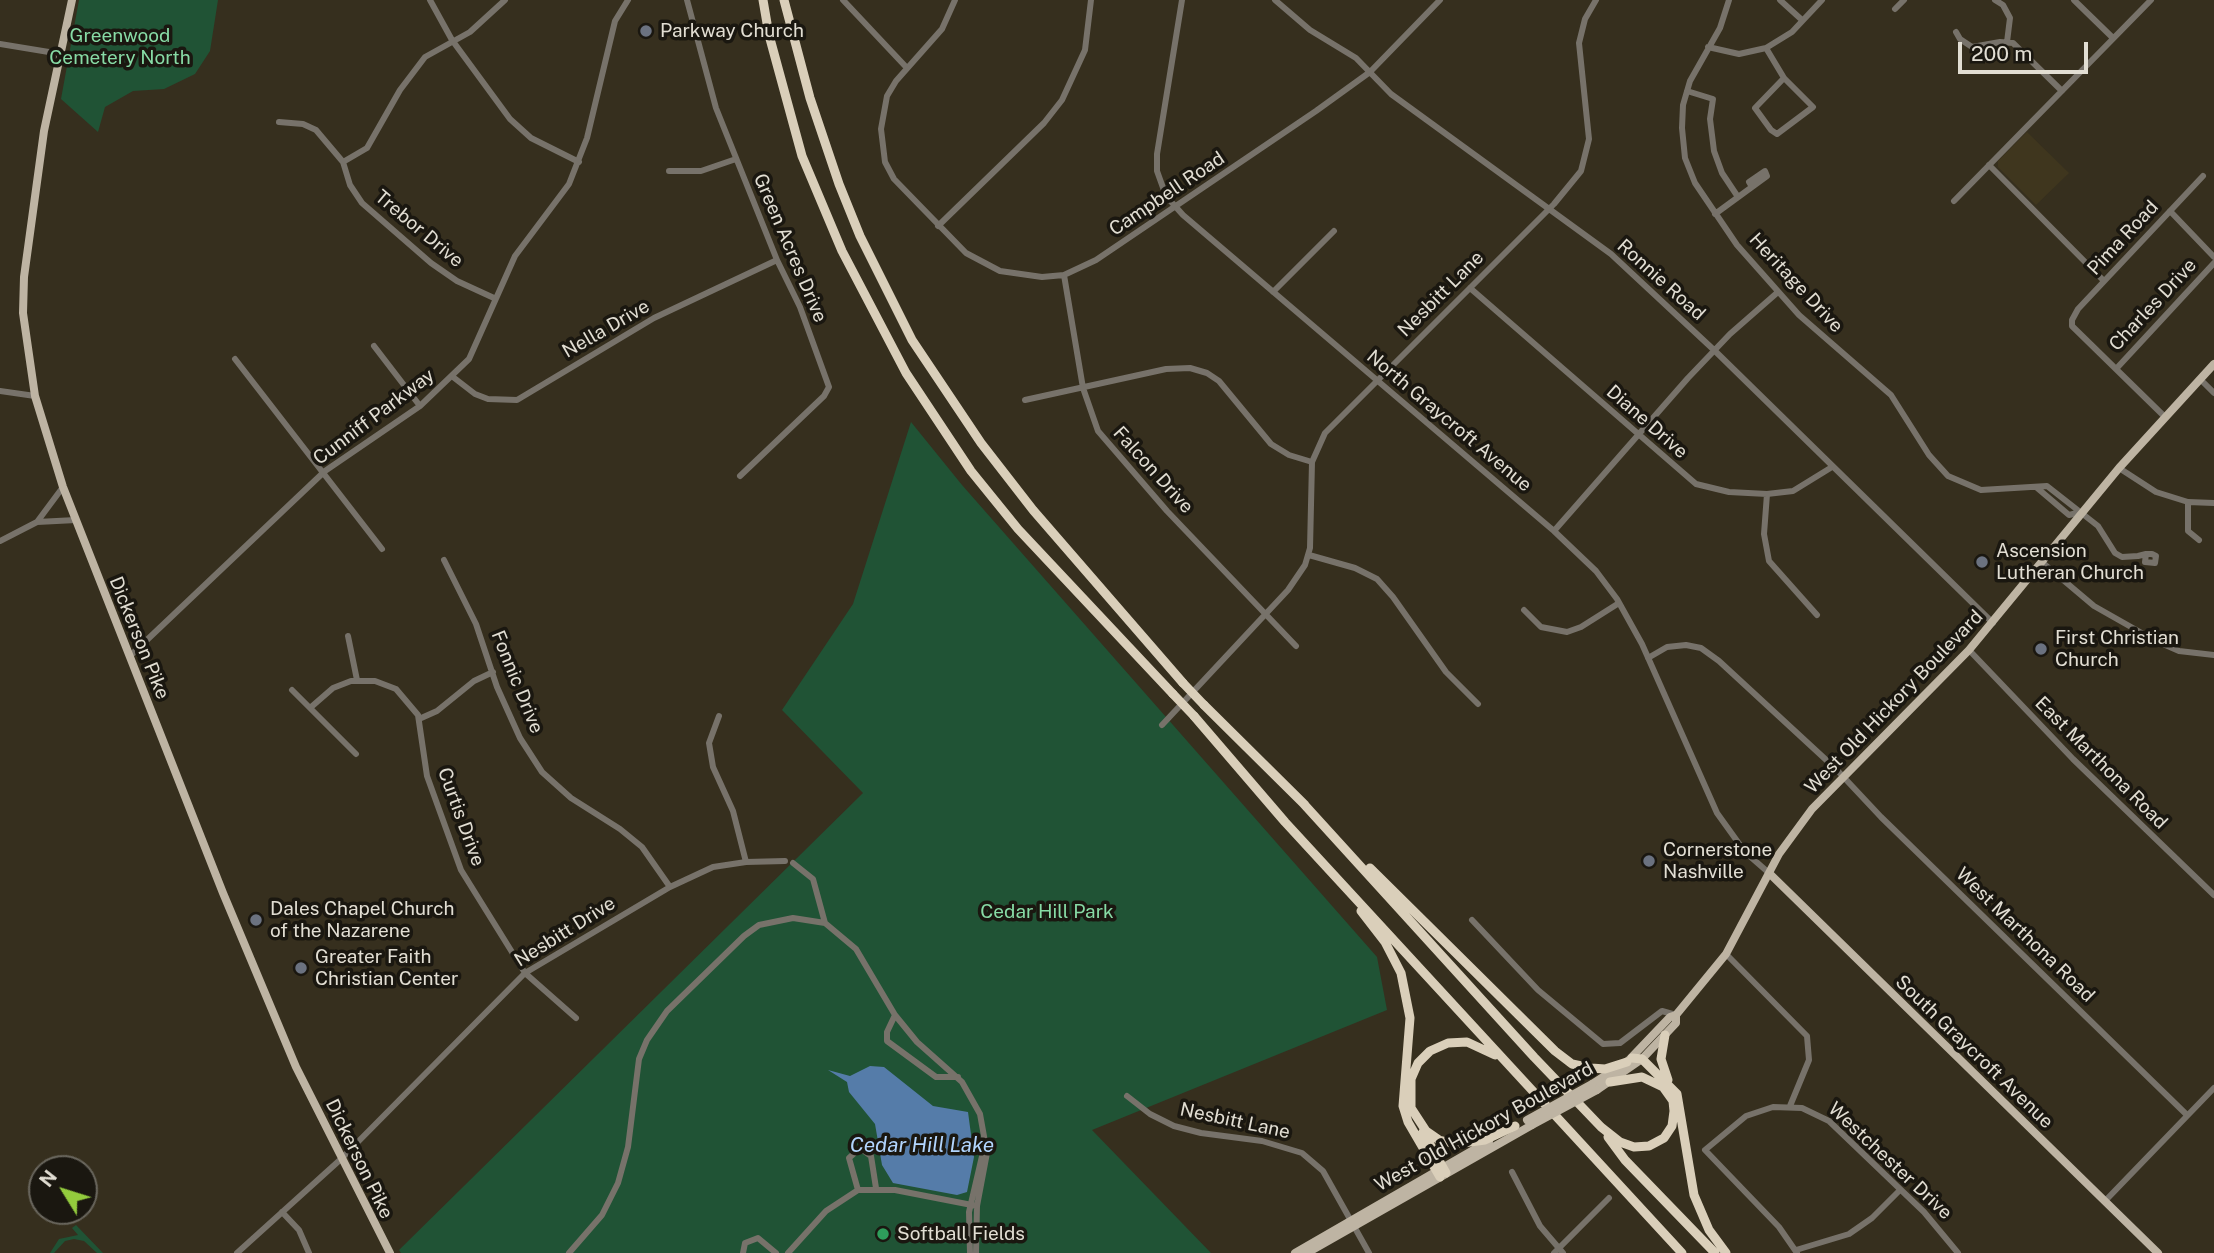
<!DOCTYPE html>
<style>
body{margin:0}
#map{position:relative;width:2214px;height:1253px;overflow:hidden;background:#362f1e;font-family:"Public Sans",sans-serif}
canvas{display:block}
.north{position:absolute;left:28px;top:1155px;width:70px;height:70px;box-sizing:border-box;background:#1a1710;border:2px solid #6a675e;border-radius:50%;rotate:308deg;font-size:19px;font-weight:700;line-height:28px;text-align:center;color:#e2ded3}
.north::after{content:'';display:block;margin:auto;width:24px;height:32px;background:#93cc3d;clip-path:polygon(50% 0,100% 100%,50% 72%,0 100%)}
.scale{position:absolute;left:1958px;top:42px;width:130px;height:32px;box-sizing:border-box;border:4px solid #e2ded3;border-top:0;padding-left:9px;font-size:21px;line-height:24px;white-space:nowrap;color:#e2ded3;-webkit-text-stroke:5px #1a1710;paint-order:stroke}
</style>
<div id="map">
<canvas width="2214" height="1253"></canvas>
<div class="north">N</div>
<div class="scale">200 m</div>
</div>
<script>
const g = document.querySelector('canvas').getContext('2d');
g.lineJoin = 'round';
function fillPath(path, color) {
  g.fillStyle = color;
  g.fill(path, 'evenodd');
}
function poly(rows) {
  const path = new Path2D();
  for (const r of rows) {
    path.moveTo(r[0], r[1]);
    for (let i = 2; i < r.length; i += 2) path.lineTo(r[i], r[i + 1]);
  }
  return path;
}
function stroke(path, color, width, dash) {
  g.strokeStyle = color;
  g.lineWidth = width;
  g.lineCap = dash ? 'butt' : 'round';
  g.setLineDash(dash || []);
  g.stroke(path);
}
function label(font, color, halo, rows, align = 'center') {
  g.font = font + ' "Public Sans",sans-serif';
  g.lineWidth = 7;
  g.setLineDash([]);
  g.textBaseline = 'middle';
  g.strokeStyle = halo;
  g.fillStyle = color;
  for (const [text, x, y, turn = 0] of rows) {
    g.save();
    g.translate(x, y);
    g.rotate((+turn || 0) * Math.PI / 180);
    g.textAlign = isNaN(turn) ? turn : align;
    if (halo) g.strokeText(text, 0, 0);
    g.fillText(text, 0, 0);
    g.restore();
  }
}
const built = poly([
 [2027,132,2069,173,2036,205,1998,167,1998,161]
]);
const green = poly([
 [79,0,218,0,210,51,195,74,164,89,133,91,105,107,98,132,61,99],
 [911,422,962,485,1377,957,1387,1010,1092,1130,1211,1253,401,1253,399,1250,863,793,782,710,853,604],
 [76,1225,103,1253,97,1253,84,1241,74,1239,65,1241,54,1253,50,1253,59,1239,78,1235,72,1228]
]);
const water = poly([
 [870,1066,884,1067,933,1106,968,1112,974,1157,967,1192,957,1195,893,1183,882,1165,875,1124,849,1092,847,1082,828,1070,850,1076]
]);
const minor = poly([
 [430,0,452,40,510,119,531,138,579,162],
 [687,0,716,108,777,260,800,307,829,387,824,396,740,476],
 [843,0,907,68],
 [955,0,942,29,896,81,887,96,881,129,885,162,894,179,966,253,1000,271,1042,277,1064,275,1096,260,1316,111,1370,72,1440,0],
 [1182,0,1157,154,1157,171,1166,196,1183,215,1554,531,1596,571,1617,599,1642,644,1717,813,1745,852,1769,873],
 [1275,0,1310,30,1356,58,1391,94,1611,254,1714,350,1993,623],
 [1729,0,1720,28,1690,81,1683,105,1682,128,1685,158,1695,183,1737,245,1799,315,1891,395,1929,455,1948,476,1981,490,2047,486,2098,526,2115,553,2122,557,2138,556,2146,554,2152,554,2156,556,2155,563,2145,562,2146,554],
 [1780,0,1802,20],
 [1995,0,2003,5,2010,18,2007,42],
 [2074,0,2113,38],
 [1895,9,1904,0],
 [1956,32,1960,39,1972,47,2000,42,2013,43,2062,91],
 [0,44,61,54],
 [1708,47,1739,54,1766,48,1792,32,1822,0],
 [1766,48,1784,78,1813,107,1777,134,1771,130,1755,108,1784,78],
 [1687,91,1713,99,1710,119,1714,151,1722,173,1738,197],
 [279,122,303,124,316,130,343,162,350,185,362,203,431,263,457,281,494,298],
 [343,162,367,148,400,90,425,57,470,32,505,0],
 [1989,165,2104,281],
 [669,171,701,171,736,159],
 [1954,201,2151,0],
 [2170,211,2214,257],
 [1715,214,1767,176,1765,171,1749,182,1752,187],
 [938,226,1044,123,1062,100,1085,50,1091,0],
 [1064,275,1083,388,1098,431,1167,511,1296,646],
 [1470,288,1696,484,1729,492,1767,494,1793,491,1832,467],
 [1273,292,1334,231],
 [374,346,420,406],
 [235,359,382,549],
 [2116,369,2214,263],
 [453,377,475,394,488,399,517,400,654,318,777,260],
 [2200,379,2214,393],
 [0,391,35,396],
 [1025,400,1166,369,1190,368,1207,373,1219,381,1271,444,1289,455,1312,462],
 [2165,417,2072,326,2072,320,2078,309,2203,176],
 [2119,468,2156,492,2188,502,2214,503],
 [2036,487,2069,515,2077,513],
 [1767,494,1764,534,1769,561,1817,615],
 [2188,502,2188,531,2199,540],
 [37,522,63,487],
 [1554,531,1688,378,1730,334,1778,292],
 [0,541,37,522,76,520],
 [1309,555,1355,568,1377,579,1393,597,1446,672,1478,704],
 [444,560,476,624,497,687,520,738,542,772,571,798,620,829,642,847,670,887],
 [2043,563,2094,606,2154,640,2179,651,2214,655],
 [1524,610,1541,627,1567,632,1581,627,1619,603],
 [348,636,357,680],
 [1969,650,2073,759,2214,895],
 [130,656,325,471,420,406,469,359,515,256,569,184,587,138,615,21,628,0],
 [1648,658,1667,647,1686,645,1701,648,1719,661,1836,769,1881,817,2187,1115],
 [292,690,310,708],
 [719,716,709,743,713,767,733,811,746,862],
 [419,719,437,711,474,681,493,672],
 [1162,725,1288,590,1305,565,1310,548,1312,462,1325,433,1554,204,1581,171,1589,139,1579,43,1585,19,1596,0],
 [356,754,310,708,333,688,351,681,375,681,396,689,418,715,427,776,461,870,525,973,576,1018],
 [793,863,813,879,825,923,856,949,895,1015,887,1032,887,1041,936,1077,958,1077],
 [1472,920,1538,990,1603,1044,1620,1043,1662,1011,1676,1015],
 [1726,954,1807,1036,1809,1060,1790,1106],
 [895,1015,917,1042,962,1082,980,1114,987,1153,977,1206,976,1253],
 [1127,1096,1150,1114,1174,1126,1201,1133,1262,1141,1302,1153,1323,1171,1369,1253],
 [1512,1172,1540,1226,1563,1253],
 [858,1190,849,1158,860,1148,871,1156,876,1188],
 [2105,1201,2214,1088],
 [282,1212,299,1230,309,1253],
 [1796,1250,1849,1234,1872,1218,1900,1190],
 [237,1253,341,1159,525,973,670,887,713,867,746,862,785,861],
 [569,1253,602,1215,618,1183,628,1147,639,1059,647,1040,667,1011,744,936,759,925,793,918,825,923],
 [743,1253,745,1243,758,1238,776,1253],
 [788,1253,826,1211,858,1190,895,1190,977,1206],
 [970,1253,969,1212,983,1152],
 [1554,1253,1609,1198],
 [1797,1253,1779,1227,1705,1150,1746,1116,1773,1107,1802,1108,1829,1121,1924,1212,1958,1253]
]);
const major = poly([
 [72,0,44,131,24,277,23,313,35,396,63,487,223,893,296,1067,390,1253],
 [1769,873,2158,1253],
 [1592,1084,1629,1060,1670,1017,1676,1015,1726,954,1779,854,1812,809,1969,650,2119,468,2214,364],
 [1597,1090,1642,1059,1676,1023,1676,1015],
 [1295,1253,1489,1141],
 [1307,1253,1532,1125]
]);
const highway = poly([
 [763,0,769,35,802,156,842,251,906,373,971,471,1018,529,1173,694],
 [784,0,810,98,839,184,860,236,912,340,981,443,1033,510,1183,683],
 [1204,705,1305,805],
 [1194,716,1285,822,1682,1253],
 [1302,802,1534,1057,1601,1127,1620,1142,1634,1147,1649,1146,1664,1138,1672,1126,1674,1111,1673,1101,1663,1087,1642,1077,1610,1082],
 [1370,868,1555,1051,1572,1064,1591,1068,1605,1069,1627,1062],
 [1361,911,1385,942,1401,973,1410,1018,1403,1106,1408,1122,1440,1177],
 [1665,1035,1661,1059,1668,1080],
 [1495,1055,1467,1042,1448,1043,1430,1051,1418,1063,1411,1079,1411,1108,1426,1131,1439,1140,1455,1144,1485,1140,1515,1126],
 [1632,1058,1642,1059,1677,1094,1694,1195,1709,1230,1726,1253],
 [1423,1132,1446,1173],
 [1608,1137,1625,1160,1715,1253]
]);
const majorBridge = poly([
 [1527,1120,1592,1084],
 [1532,1125,1597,1090]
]);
const highwayBridge = poly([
 [1183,683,1204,705],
 [1173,694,1194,716]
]);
const markers = [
 [646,31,7,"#6b7280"],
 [1982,562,7,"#6b7280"],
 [2041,649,7,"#6b7280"],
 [1649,861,7,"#6b7280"],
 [256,920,7,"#6b7280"],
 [301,968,7,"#6b7280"],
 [883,1234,7,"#2e9e5b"]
];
const poiNames = [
 ["Parkway Church",660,31],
 ["Ascension",1996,551],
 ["Lutheran Church",1996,573],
 ["First Christian",2055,638],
 ["Church",2055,660],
 ["Cornerstone",1663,850],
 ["Nashville",1663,872],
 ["Dales Chapel Church",270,909],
 ["of the Nazarene",270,931],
 ["Greater Faith",315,957],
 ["Christian Center",315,979],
 ["Softball Fields",897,1234]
];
const parkNames = [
 ["Greenwood",120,36],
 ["Cemetery North",120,58],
 ["Cedar Hill Park",1047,912]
];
const streetNames = [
 ["Campbell Road",1167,194,-34],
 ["Trebor Drive",419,229,40],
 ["Pima Road",2123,238,-47],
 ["Green Acres Drive",790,248,67],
 ["Ronnie Road",1661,280,42],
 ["Heritage Drive",1796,283,47],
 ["Nesbitt Lane",1441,294,-45],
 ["Charles Drive",2153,305,-47],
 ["Nella Drive",606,329,-30],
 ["Cunniff Parkway",374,417,-37],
 ["North Graycroft Avenue",1449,421,40],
 ["Diane Drive",1647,422,41],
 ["Falcon Drive",1153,470,48],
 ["Dickerson Pike",139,638,68],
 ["Fonnic Drive",517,682,68],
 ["West Old Hickory Boulevard",1894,702,-46],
 ["East Marthona Road",2101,763,45],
 ["Curtis Drive",461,817,70],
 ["Nesbitt Drive",565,932,-32],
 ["West Marthona Road",2025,935,44],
 ["South Graycroft Avenue",1974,1052,44],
 ["Nesbitt Lane",1235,1121,12],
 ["West Old Hickory Boulevard",1484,1127,-29],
 ["Dickerson Pike",359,1159,64],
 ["Westchester Drive",1890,1161,43]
];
const waterNames = [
 ["Cedar Hill Lake",922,1146]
];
fillPath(built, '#3f361e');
fillPath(green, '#205335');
fillPath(water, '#557ca9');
stroke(minor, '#77726a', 6);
stroke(major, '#beb4a3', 8);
stroke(highway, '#dacfba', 9);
stroke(majorBridge, '#beb4a3', 8);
stroke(highwayBridge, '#dacfba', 9);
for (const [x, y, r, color] of markers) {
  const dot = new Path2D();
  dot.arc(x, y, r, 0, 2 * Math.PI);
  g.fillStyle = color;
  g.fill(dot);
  stroke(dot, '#1a1710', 2.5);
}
label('19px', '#e2ded3', '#1a1710', poiNames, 'left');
label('19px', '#87dba5', '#1a1710', parkNames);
label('19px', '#e2ded3', '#1a1710', streetNames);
label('italic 21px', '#b2d5fd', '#1a1710', waterNames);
</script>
